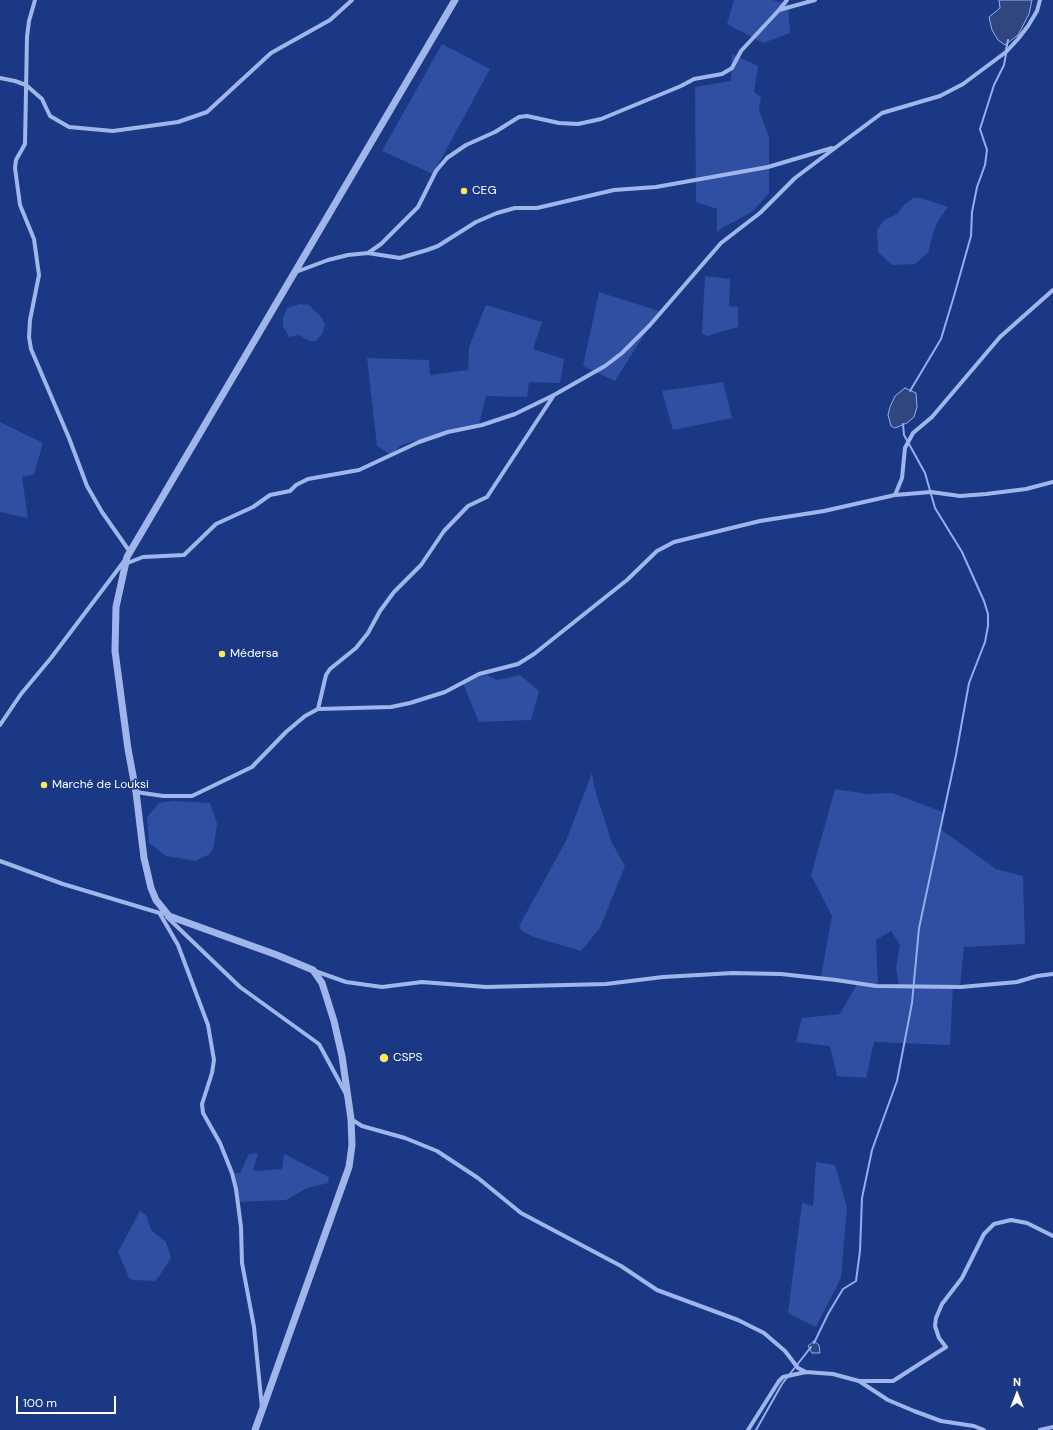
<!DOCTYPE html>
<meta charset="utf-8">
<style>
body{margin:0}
#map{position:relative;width:1053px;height:1430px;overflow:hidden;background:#1b3884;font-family:"DM Sans",sans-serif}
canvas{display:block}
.north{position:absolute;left:997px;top:1374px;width:40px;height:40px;-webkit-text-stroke:3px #1b3884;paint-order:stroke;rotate:0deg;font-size:11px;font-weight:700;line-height:16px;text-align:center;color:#fff}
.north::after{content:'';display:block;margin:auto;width:14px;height:18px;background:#fff;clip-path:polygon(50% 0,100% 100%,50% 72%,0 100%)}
.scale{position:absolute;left:16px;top:1396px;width:100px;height:18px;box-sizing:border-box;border:2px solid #fff;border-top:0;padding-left:5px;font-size:12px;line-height:14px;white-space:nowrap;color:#fff;-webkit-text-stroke:3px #1b3884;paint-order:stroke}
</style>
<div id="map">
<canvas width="1053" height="1430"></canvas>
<div class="north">N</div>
<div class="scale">100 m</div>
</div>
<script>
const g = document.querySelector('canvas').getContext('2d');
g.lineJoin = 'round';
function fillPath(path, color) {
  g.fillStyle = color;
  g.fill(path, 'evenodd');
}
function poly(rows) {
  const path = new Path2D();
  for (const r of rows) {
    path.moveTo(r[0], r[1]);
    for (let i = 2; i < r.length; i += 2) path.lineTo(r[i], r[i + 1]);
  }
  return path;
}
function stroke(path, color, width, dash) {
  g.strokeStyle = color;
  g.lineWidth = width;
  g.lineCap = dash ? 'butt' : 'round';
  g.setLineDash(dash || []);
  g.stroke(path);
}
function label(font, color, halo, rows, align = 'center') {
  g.font = font + ' "DM Sans",sans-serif';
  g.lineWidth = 3;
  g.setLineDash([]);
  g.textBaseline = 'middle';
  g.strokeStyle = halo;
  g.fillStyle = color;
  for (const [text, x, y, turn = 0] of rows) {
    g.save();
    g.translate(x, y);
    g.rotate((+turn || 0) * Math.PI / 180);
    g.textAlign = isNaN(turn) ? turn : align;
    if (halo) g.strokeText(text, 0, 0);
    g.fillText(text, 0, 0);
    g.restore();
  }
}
const green = poly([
 [734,0,772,0,788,4,790,33,763,43,727,24],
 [442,44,490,69,433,174,382,151],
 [732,54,758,66,754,92,761,97,759,110,769,137,769,193,752,212,720,229,717,233,717,209,696,202,695,87,731,81],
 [913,198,921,198,948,207,938,221,933,233,928,253,915,264,892,265,878,252,877,230,884,220,897,214,904,205],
 [705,276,730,279,729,306,738,307,738,327,707,336,702,334],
 [599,292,659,311,615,381,583,366],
 [300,304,309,305,322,318,325,325,322,334,316,341,310,341,299,335,289,337,283,326,283,318,287,308],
 [486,305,542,322,533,349,564,359,560,383,529,382,527,397,486,396,479,424,452,431,439,438,414,441,400,446,391,455,377,446,367,358,429,360,430,375,468,370,469,347],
 [723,382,732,418,673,430,662,391],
 [0,422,43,443,34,474,22,477,28,518,0,512],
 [487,675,497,680,520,675,539,691,531,720,479,722,463,684,478,677],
 [592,773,595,790,612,843,625,866,600,928,581,951,534,937,522,931,519,926,566,841],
 [835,789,867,794,892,793,943,812,939,828,996,869,1023,876,1025,944,964,947,960,986,953,987,950,1045,874,1042,866,1078,837,1076,830,1046,796,1042,802,1018,840,1014,858,982,821,977,832,916,811,875],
 [891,931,900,945,896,968,899,986,878,986,876,940],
 [174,801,210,803,217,823,214,846,210,854,195,861,166,856,149,843,147,817,159,803],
 [258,1153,253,1171,282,1169,284,1154,329,1177,328,1183,307,1188,286,1200,237,1202,233,1173,240,1173,249,1154],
 [816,1162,835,1165,847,1207,841,1278,816,1327,788,1313,802,1203,813,1206],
 [140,1211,146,1215,151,1230,166,1242,171,1258,158,1278,154,1281,134,1280,129,1278,118,1252]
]);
const water = poly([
 [999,0,1032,0,1029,14,1018,35,1005,45,998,40,992,30,989,17,1000,8,999,0],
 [905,388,916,393,917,407,914,417,907,423,895,428,891,426,888,415,890,407,895,396,905,388],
 [814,1341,819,1345,820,1353,812,1353,808,1346,814,1341]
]);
const stream = poly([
 [1006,50,1008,40],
 [910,391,941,339,954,296,971,236,972,212,977,187,985,165,987,150,980,129,994,85,1004,65,1006,54],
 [814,1343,828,1314,843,1289,856,1281,860,1251,862,1198,872,1150,897,1081,912,1003,919,928,956,755,969,683,985,642,988,626,988,614,984,601,962,552,935,508,925,473,904,435,903,424],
 [756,1430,782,1384,811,1347]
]);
const minor = poly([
 [35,0,29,21,27,37,25,144,16,160,15,168,20,205,34,239,39,275,30,320,29,337,31,349,69,438,87,486,102,512,130,552],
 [779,10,815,0],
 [0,78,15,81,26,85,42,99,50,116,69,127,113,131,178,122,207,112,271,53,330,20,352,0],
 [368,253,381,244,418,207,436,171,447,158,466,145,495,132,519,117,527,116,559,123,578,124,601,119,681,86,694,79,722,74,732,68,741,51,779,10,787,0],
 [296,272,328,260,348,255,368,253,400,258,427,250,438,246,476,222,497,213,515,208,537,208,614,190,656,187,768,167,832,148],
 [895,495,902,478,905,448,913,433,932,417,1000,337,1053,290],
 [125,564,143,557,184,555,216,524,253,507,270,495,290,491,296,485,308,479,359,470,419,442,448,432,482,425,515,414,554,395],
 [318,709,326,675,330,669,356,648,368,633,380,611,394,592,421,565,444,531,468,506,487,497,554,395,605,366,622,353,650,325,721,243,760,213,795,178,835,148,882,113,940,96,963,84,1006,52,1018,39,1028,26,1037,11,1040,0],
 [0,725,21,694,51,658,125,560],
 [136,792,163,796,192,796,252,767,286,732,305,716,318,709,391,707,410,703,445,692,479,674,518,664,534,654,627,580,657,551,674,542,760,521,824,511,895,495,931,492,960,496,986,494,1026,489,1053,482],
 [0,861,63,884,163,914],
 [160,914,178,945,208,1025,214,1060,212,1073,202,1104,203,1113,220,1143,232,1173,236,1189,241,1227,242,1263,254,1327,262,1408],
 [167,917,240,987,319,1044,346,1094],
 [315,971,346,982,382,987,422,982,486,987,606,984,663,977,733,973,781,974,836,980,876,986,961,987,1017,982,1037,976,1053,974],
 [351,1119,362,1126,405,1138,437,1151,478,1178,521,1213,621,1266,657,1290,738,1320,764,1333,785,1351,798,1368,806,1372,833,1374,859,1381,888,1400,914,1411,941,1421,974,1426,984,1430],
 [859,1381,893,1381,946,1347,939,1338,935,1326,936,1318,942,1304,962,1278,984,1234,994,1224,1011,1220,1027,1223,1053,1236],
 [748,1430,779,1381,783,1377,806,1372],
 [1040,1430,1053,1427]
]);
const tertiary = poly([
 [255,1430,349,1167,352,1145,351,1119,342,1056,334,1021,322,983,313,970,277,955,169,916,156,900,151,888,144,858,136,792,128,749,115,651,116,607,127,557,455,0]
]);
const markers = [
 [464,191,4,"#fde85d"],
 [222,654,4,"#fde85d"],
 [44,785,4,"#fde85d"],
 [384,1058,5,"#fde85d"]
];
const poiNames = [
 ["CEG",472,191],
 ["Médersa",230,654],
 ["Marché de Louksi",52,785],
 ["CSPS",393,1058]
];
fillPath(green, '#2e4fa2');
fillPath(water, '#30467f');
stroke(water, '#93afed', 1);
stroke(stream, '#93afed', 2);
stroke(minor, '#a0b6eb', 4);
stroke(tertiary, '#a0b6eb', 7);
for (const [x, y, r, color] of markers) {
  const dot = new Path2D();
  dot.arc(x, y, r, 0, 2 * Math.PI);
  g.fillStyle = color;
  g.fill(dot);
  stroke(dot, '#1b3884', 1.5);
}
label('12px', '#fff', '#1b3884', poiNames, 'left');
</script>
